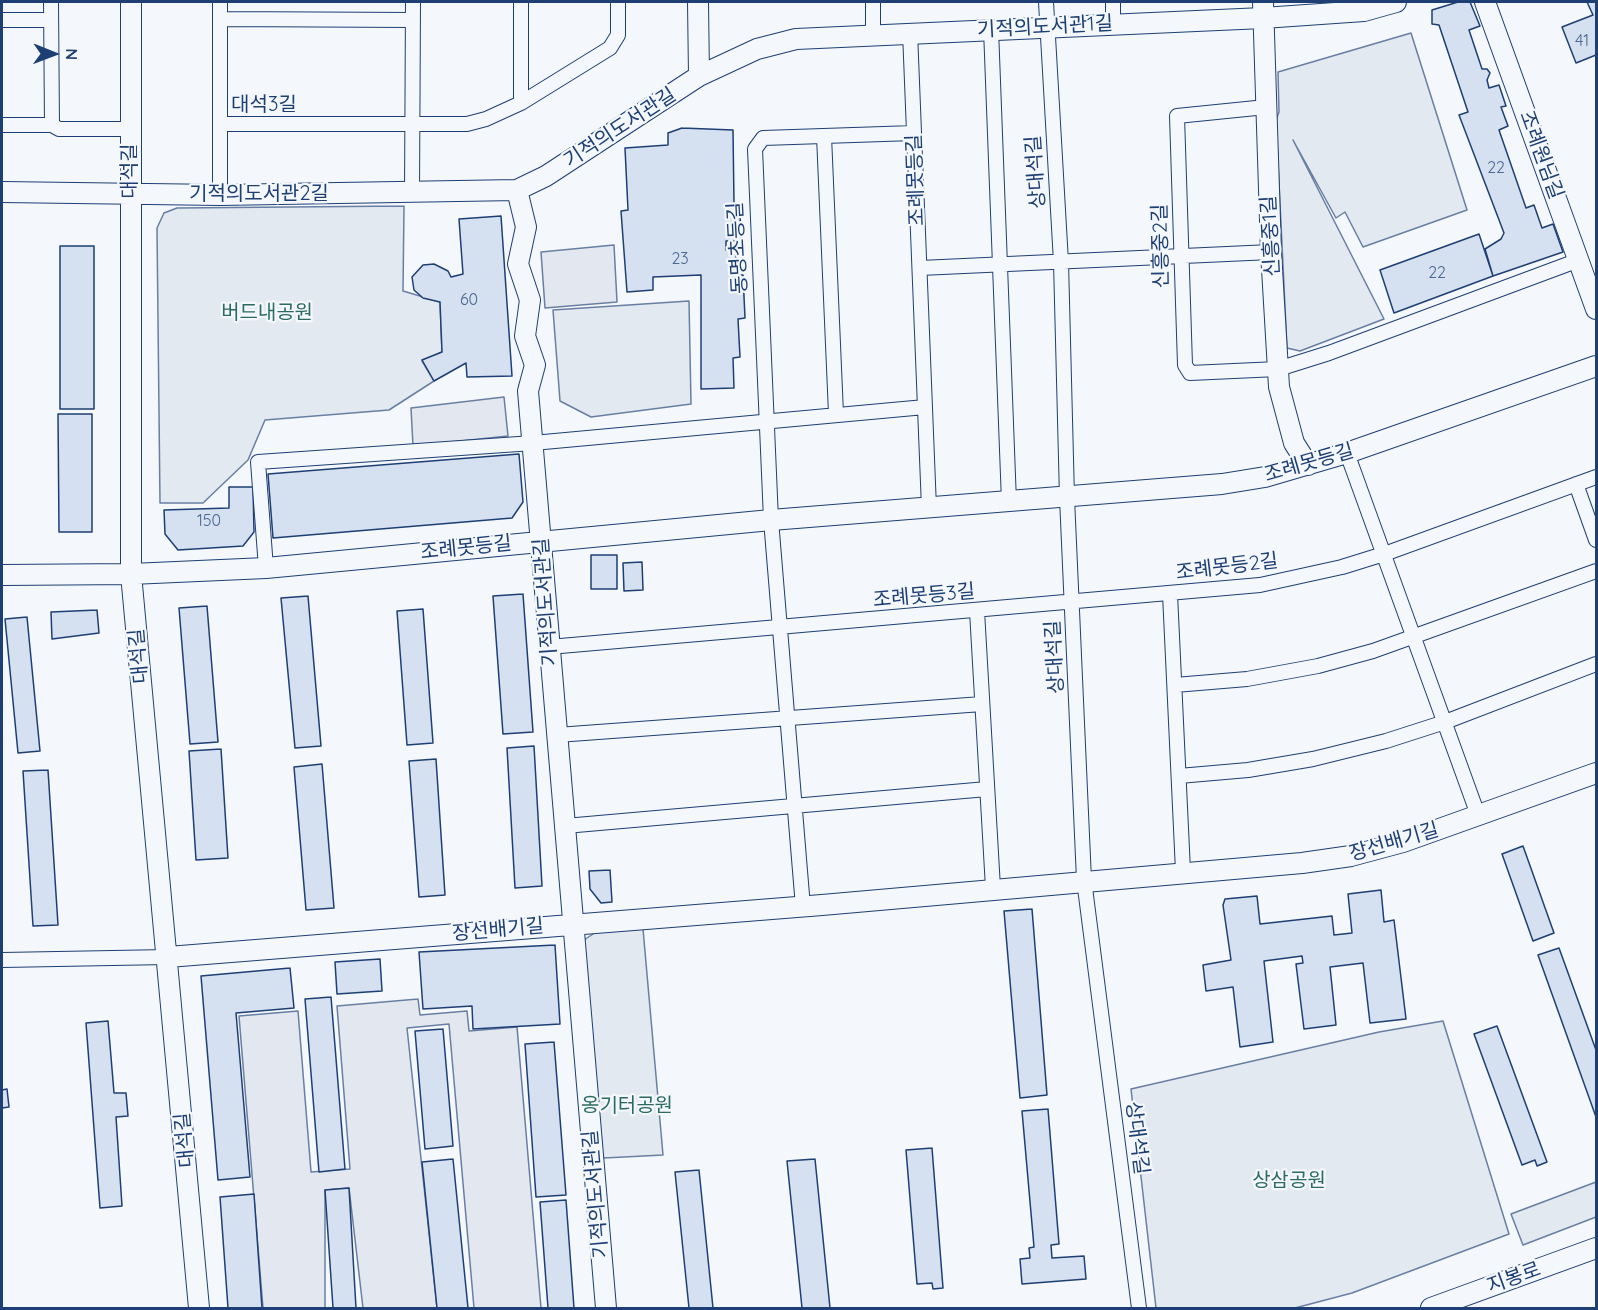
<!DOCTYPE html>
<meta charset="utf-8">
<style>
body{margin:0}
#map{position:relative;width:1598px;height:1310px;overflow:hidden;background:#f4f7fb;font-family:Quicksand,sans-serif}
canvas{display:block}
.frame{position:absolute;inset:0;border:3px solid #1d3f73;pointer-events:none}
.north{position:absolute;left:24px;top:24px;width:60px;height:60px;-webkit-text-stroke:4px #f4f7fb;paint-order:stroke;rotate:91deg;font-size:16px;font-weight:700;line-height:24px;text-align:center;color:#1d3f73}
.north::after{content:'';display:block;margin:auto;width:21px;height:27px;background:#1d3f73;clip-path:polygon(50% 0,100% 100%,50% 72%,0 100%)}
</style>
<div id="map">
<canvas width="1598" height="1310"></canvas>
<div class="frame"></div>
<div class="north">N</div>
</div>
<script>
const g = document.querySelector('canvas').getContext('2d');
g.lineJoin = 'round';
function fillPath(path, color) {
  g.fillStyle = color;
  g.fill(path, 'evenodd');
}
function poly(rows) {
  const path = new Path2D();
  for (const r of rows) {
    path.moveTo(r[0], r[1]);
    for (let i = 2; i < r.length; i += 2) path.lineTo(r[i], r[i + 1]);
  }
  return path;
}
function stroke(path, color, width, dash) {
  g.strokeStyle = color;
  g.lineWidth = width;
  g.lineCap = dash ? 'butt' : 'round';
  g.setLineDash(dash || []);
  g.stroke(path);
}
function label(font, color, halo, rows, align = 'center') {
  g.font = font + ' Quicksand,"Noto Sans KR",sans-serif';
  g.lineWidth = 4.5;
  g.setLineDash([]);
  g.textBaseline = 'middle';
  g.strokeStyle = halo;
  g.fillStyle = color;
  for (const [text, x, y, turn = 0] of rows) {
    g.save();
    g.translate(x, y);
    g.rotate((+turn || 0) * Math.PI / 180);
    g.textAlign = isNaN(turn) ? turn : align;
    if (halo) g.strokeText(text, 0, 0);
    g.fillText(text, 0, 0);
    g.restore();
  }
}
const green = poly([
 [1411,33,1467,210,1363,247,1345,212,1336,218,1293,140,1384,319,1300,351,1287,348,1276,120,1279,112,1278,72,1411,33],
 [404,206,403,291,440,302,442,352,422,361,434,381,389,410,265,420,248,460,203,503,160,503,157,228,164,213,177,208,404,206],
 [689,301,691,404,591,417,560,401,553,310,689,301],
 [643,929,663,1155,604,1158,599,1155,584,940,596,932,643,929],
 [1443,1021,1509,1234,1352,1293,1295,1308,1156,1308,1131,1089,1379,1032,1443,1021],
 [1596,1182,1596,1217,1523,1245,1511,1214,1596,1182]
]);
const parking = poly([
 [614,245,617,302,545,308,541,252,614,245],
 [504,397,508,436,413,446,411,408,504,397],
 [418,999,420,1015,467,1011,469,1031,517,1027,541,1308,474,1308,449,1024,407,1028,437,1308,363,1308,349,1188,325,1190,325,1308,263,1308,239,1016,298,1011,311,1172,350,1169,337,1006,418,999]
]);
const building = poly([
 [1458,2,1470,2,1480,26,1469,30,1482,69,1487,69,1490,73,1487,80,1489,88,1499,85,1506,106,1501,107,1508,126,1499,130,1526,208,1534,205,1542,228,1553,224,1563,252,1493,276,1485,249,1501,239,1504,233,1459,115,1468,112,1439,25,1432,24,1432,10,1458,2],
 [1587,2,1596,2,1596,55,1576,63,1562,27,1593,15,1587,2],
 [682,128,733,130,734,204,725,205,726,212,740,212,741,241,726,241,726,250,736,249,736,269,731,270,731,275,743,275,745,318,738,319,740,357,733,358,734,388,701,389,701,275,653,277,653,290,627,292,621,211,628,210,625,148,668,145,668,133,682,128],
 [501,216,512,376,467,377,466,363,434,381,422,360,442,352,440,302,423,298,414,290,412,277,423,265,434,264,448,271,451,277,463,274,459,219,501,216],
 [1479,234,1493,276,1394,313,1380,270,1479,234],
 [60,246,94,246,94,409,60,409,60,246],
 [58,414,92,414,92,532,59,532,58,414],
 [519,454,523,502,512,518,273,538,268,474,519,454],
 [229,487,253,487,254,532,243,546,178,550,165,534,164,510,229,508,229,487],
 [591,555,617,555,617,589,591,589,591,555],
 [642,562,643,590,624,591,623,563,642,562],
 [523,594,533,732,503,734,493,596,523,594],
 [308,596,321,746,295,748,281,598,308,596],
 [207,606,218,742,190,744,179,608,207,606],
 [423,609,433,743,407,745,397,611,423,609],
 [97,610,99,633,52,639,51,612,97,610],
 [27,617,40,751,18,753,5,619,27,617],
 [534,746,542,886,515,888,507,748,534,746],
 [221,749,228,858,196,860,189,751,221,749],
 [436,759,445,895,419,897,409,761,436,759],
 [322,764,334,908,306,910,294,767,322,764],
 [48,770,58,925,33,926,23,771,48,770],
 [1523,846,1554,933,1533,941,1502,854,1523,846],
 [610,870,612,902,601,903,590,889,589,871,610,870],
 [1381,890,1384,922,1394,920,1406,1019,1370,1023,1363,963,1330,967,1336,1025,1304,1029,1296,964,1303,963,1302,956,1264,961,1273,1042,1240,1047,1233,987,1206,991,1203,965,1231,960,1223,905,1225,899,1257,896,1260,924,1332,916,1334,935,1352,933,1348,894,1381,890],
 [1032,909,1047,1095,1020,1098,1004,911,1032,909],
 [555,945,560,1024,473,1029,472,1006,423,1009,419,952,555,945],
 [1559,948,1596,1050,1596,1117,1538,955,1559,948],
 [380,959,382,991,337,994,335,962,380,959],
 [290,968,294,1008,236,1013,250,1177,218,1180,201,976,290,968],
 [331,997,345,1169,319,1172,305,999,331,997],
 [108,1021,114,1093,126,1093,128,1116,116,1117,122,1206,100,1208,86,1023,108,1021],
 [1497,1026,1547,1162,1537,1166,1535,1160,1522,1165,1474,1034,1497,1026],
 [443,1029,453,1146,425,1149,415,1031,443,1029],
 [554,1042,566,1195,536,1197,525,1044,554,1042],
 [7,1089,9,1107,2,1108,2,1090,7,1089],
 [1048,1109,1059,1244,1051,1245,1052,1258,1084,1256,1086,1279,1022,1284,1020,1259,1030,1258,1029,1248,1034,1247,1022,1111,1048,1109],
 [932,1148,943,1288,933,1289,932,1283,917,1284,906,1150,932,1148],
 [453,1159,468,1308,437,1308,422,1162,453,1159],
 [815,1159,830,1308,802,1308,787,1161,815,1159],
 [699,1170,713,1308,689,1308,675,1172,699,1170],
 [349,1188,356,1308,333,1308,325,1190,349,1188],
 [254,1194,262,1308,228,1308,220,1197,254,1194],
 [566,1200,574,1308,548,1308,540,1202,566,1200]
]);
const street = poly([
 [220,2,220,195],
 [521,2,521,103],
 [873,2,873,34],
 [1046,2,1061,262,1067,498,1084,880,1139,1308],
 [1113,2,1113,23],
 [220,19,413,20],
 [2,20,51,20],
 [991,29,1009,502],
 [910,32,929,508],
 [1266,107,1177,116,1185,365,1190,373,1278,369,1329,353,1579,260],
 [221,124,467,124,486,119,521,103,610,48,618,35,618,2],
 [2,125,52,125,51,2],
 [52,125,59,129,130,129],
 [824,136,836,414],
 [412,194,413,2],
 [920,268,1271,252],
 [1347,453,1478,815],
 [1576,484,1596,540],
 [266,568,258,462,533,443,925,407],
 [1170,594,1183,871],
 [977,611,993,888],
 [549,647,1260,585,1342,567,1387,553,1596,477],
 [1175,685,1247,679,1318,666,1373,651,1596,571],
 [557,735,982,704],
 [1179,776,1248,770,1313,759,1386,741,1445,722,1596,664],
 [565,826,987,789],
 [803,907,771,520,755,149,763,138,914,133],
 [2,960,168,957]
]);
const secondary = poly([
 [131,2,131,574,199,1308],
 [698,2,699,76],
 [1263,2,1271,252,1279,387,1294,443,1308,465],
 [1485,2,1596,309],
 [2,192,220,195,517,190],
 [2,575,131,574,266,568,771,520,1222,484,1265,477,1347,453,1596,366],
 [168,957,822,905,1302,863,1351,856,1403,842,1596,773],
 [606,1308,528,391,535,365,525,336,530,300,518,264,526,227,517,190,546,176,699,76,757,49,796,39,1263,18,1364,11,1396,2],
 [1431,1308,1596,1248]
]);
const numberNames = [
 ["41",1582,41],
 ["22",1496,168],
 ["23",680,259],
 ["22",1437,273],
 ["60",469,300],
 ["150",209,521]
];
const streetNames = [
 ["기적의도서관1길",1045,27,-3],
 ["대석3길",264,105],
 ["기적의도서관길",620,128,-33],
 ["조례원님길",1541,155,70],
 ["대석길",130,171,-90],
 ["상대석길",1036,172,-94],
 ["조례못등길",916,180,-92],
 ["기적의도서관2길",259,194],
 ["신흥중1길",1271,236,-93],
 ["신흥중2길",1161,246,-91],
 ["동명초등길",738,248,-93],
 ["조례못등길",1309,463,-16],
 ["조례못등길",466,548,-6],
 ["조례못등2길",1227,567,-7],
 ["조례못등3길",924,596,-5],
 ["기적의도서관길",546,602,-94],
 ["대석길",139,656,-95],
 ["상대석길",1055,657,-93],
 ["장선배기길",1394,842,-16],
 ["장선배기길",498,930,-5],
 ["상대석길",1137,1138,83],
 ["대석길",185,1140,-95],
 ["기적의도서관길",596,1194,-95],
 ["지봉로",1514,1278,-20]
];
const parkNames = [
 ["버드내공원",267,313],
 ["옹기터공원",627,1106],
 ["상삼공원",1289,1181]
];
fillPath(green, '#e3e9f0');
stroke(green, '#687fa3', 1.5);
fillPath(parking, '#e3e8f0');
stroke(parking, '#687fa3', 1.5);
fillPath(building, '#d5e0f0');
stroke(building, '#1d3f73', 1.5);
stroke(street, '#1d3f73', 16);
stroke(secondary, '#1d3f73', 22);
stroke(street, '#f4f7fb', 14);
stroke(secondary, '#f4f7fb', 20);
label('16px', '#4b6792', null, numberNames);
label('20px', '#1d3f73', '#f4f7fb', streetNames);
label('20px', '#2c6c60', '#f4f7fb', parkNames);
</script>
